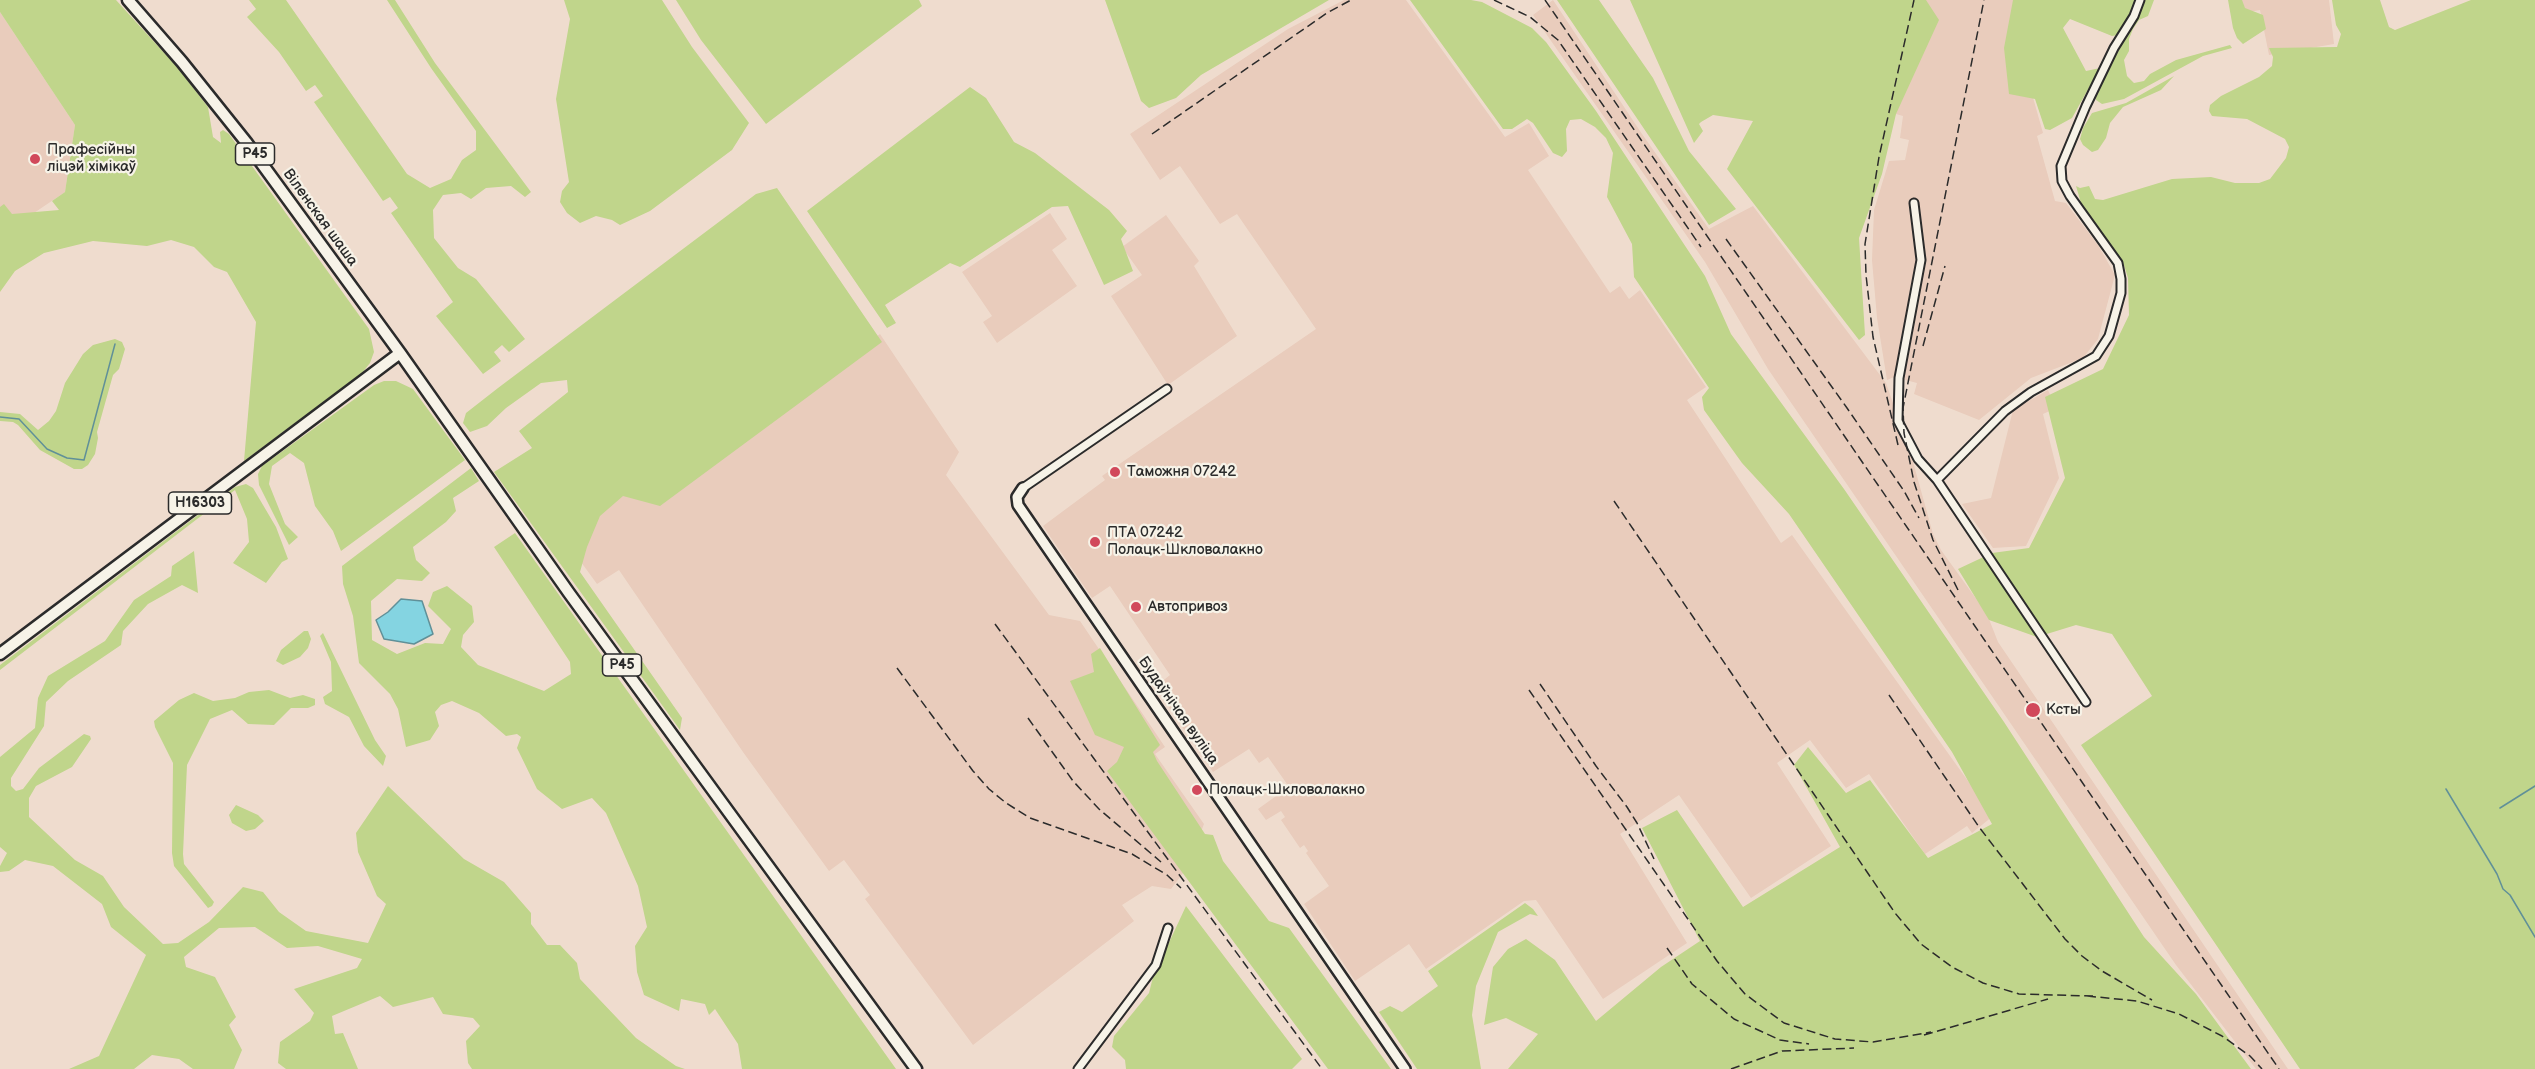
<!DOCTYPE html>
<meta charset="utf-8">
<style>
body{margin:0}
canvas{display:block;background:#efdcce}
</style>
<canvas width="2535" height="1069"></canvas>
<script>
const g = document.querySelector('canvas').getContext('2d');
g.lineJoin = 'round';
function fillPath(path, color) {
  g.fillStyle = color;
  g.fill(path, 'evenodd');
}
function poly(rows) {
  const path = new Path2D();
  for (const r of rows) {
    path.moveTo(r[0], r[1]);
    for (let i = 2; i < r.length; i += 2) path.lineTo(r[i], r[i + 1]);
  }
  return path;
}
function stroke(path, color, width, dash) {
  g.strokeStyle = color;
  g.lineWidth = width;
  g.lineCap = dash ? 'butt' : 'round';
  g.setLineDash(dash || []);
  g.stroke(path);
}
function label(font, color, halo, rows, align = 'center') {
  g.font = font + ' "Balsamiq Sans",sans-serif';
  g.lineWidth = 4.5;
  g.setLineDash([]);
  g.textBaseline = 'middle';
  g.strokeStyle = halo;
  g.fillStyle = color;
  for (const [text, x, y, turn = 0] of rows) {
    g.save();
    g.translate(x, y);
    g.rotate((+turn || 0) * Math.PI / 180);
    g.textAlign = isNaN(turn) ? turn : align;
    if (halo) g.strokeText(text, 0, 0);
    g.fillText(text, 0, 0);
    g.restore();
  }
}
const built = poly([
 [1344,0,1406,0,1505,137,1529,123,1549,156,1528,170,1610,293,1620,286,1629,299,1640,290,1706,387,1687,400,1781,543,1792,535,1993,816,1972,833,1967,826,1925,854,1869,774,1846,788,1810,740,1777,763,1831,846,1751,898,1679,795,1620,834,1687,943,1603,999,1536,900,1524,901,1426,969,1409,944,1355,981,1304,904,1329,886,1306,853,1308,851,1304,845,1300,848,1281,820,1285,817,1281,811,1266,820,1258,809,1290,786,1287,784,1268,757,1259,763,1249,749,1213,772,1155,687,1170,675,1110,586,1092,598,1043,526,1105,480,1102,476,1316,329,1237,214,1220,224,1180,166,1160,180,1130,134,1288,29],
 [1553,0,1642,134,1709,229,1753,206,1886,383,1912,458,1933,534,1941,550,1987,614,1998,642,2288,1069,2256,1069,2176,965,1768,369,1705,262,1533,15],
 [1920,0,2036,0,2032,94,2043,133,2037,136,2055,201,2066,203,2098,245,2115,275,2098,339,2083,358,2031,378,1979,420,1914,394,1917,383,1894,377,1887,380,1877,318,1872,260,1874,210,1889,161,1905,160,1909,140,1900,138,1903,116,1896,114],
 [2239,0,2329,0,2334,44,2269,55,2260,10,2242,13],
 [0,12,75,125,65,192,0,236],
 [1050,213,1067,239,1052,250,1077,286,997,343,983,322,992,316,962,272],
 [1166,215,1199,261,1194,266,1237,336,1168,385,1111,296,1142,275,1122,247],
 [880,334,959,452,946,475,1049,615,1080,621,1165,747,1155,754,1204,824,1187,868,1171,889,1152,886,1122,905,1134,921,973,1045,865,899,870,895,844,860,829,871,743,752,619,570,597,584,541,507,614,452,660,499],
 [2048,390,2056,408,2043,414,2059,478,2026,546,1993,548,1962,504,1991,498,2013,410]
]);
const green = poly([
 [0,0,116,0,177,67,208,107,213,137,221,143,220,132,223,130,229,134,369,329,374,352,370,363,362,373,244,461,256,322,227,272,214,267,194,247,171,240,147,246,93,241,44,253,15,271,0,292,0,207,4,204,12,214,59,210,52,201,65,192,75,125,0,12],
 [249,0,286,0,407,174,430,188,451,179,462,160,476,150,476,131,431,68,387,0,395,0,435,63,531,192,525,197,511,186,486,188,471,199,461,193,443,195,433,210,434,238,458,268,476,279,525,339,509,352,502,345,494,352,501,361,483,374,436,316,453,302,391,213,398,208,390,197,383,201,314,102,323,96,315,85,306,91,279,52,247,17,256,9],
 [564,0,662,0,692,47,749,123,732,150,650,211,620,225,612,220,596,216,580,223,567,213,560,202,562,191,569,182,556,99,570,19],
 [676,0,919,0,922,6,766,124,701,40],
 [1105,0,1329,0,1201,75,1176,98,1149,108,1141,101],
 [1410,0,1471,0,1482,2,1532,28,1546,42,1596,111,1705,276,1731,334,1844,489,2004,722,2144,937,2196,994,2251,1069,1508,1069,1538,1034,1506,1018,1484,1025,1493,967,1508,949,1526,939,1555,960,1596,1021,1661,967,1700,941,1642,828,1677,810,1743,907,1840,847,1794,765,1808,747,1846,793,1870,780,1928,858,1992,824,1952,752,1789,514,1742,463,1704,410,1702,397,1709,388,1634,277,1632,244,1607,197,1613,153,1606,138,1595,127,1581,119,1570,120,1566,129,1567,151,1562,157,1553,153,1533,123,1527,119,1512,129,1503,129],
 [1557,0,1599,0,1653,78,1689,151,1736,209,1709,225],
 [1630,0,1926,0,1939,20,1896,114,1882,174,1859,238,1865,335,1859,340,1727,169,1753,121,1713,115,1701,122,1699,124,1703,131,1694,143],
 [2013,0,2136,0,2131,15,2118,35,2112,36,2070,19,2063,28,2086,71,2100,68,2072,118,2050,130,2045,129,2035,99,2009,94,2004,48],
 [2143,0,2154,0,2148,16,2139,20,2133,29,2129,39,2129,51,2124,60,2127,76,2134,83,2144,81,2150,74,2176,60,2230,45,2232,48,2203,56,2124,99,2102,104,2096,100,2095,94,2137,17],
 [2228,0,2242,0,2245,8,2263,15,2266,29,2243,44,2237,38,2233,28],
 [2332,0,2380,0,2389,27,2395,30,2471,0,2535,0,2535,1069,2300,1069,2081,745,2152,696,2112,634,2076,625,2037,637,1989,620,1958,569,1992,553,2029,548,2065,478,2045,397,2103,369,2129,315,2128,278,2123,262,2081,203,2076,186,2080,188,2089,186,2095,199,2103,200,2172,179,2211,177,2235,183,2259,183,2270,179,2286,158,2289,147,2285,139,2247,119,2212,116,2209,111,2210,105,2221,96,2259,77,2272,66,2273,57,2269,48,2337,47,2341,34,2336,25],
 [2174,76,2161,90,2123,107,2110,123,2106,138,2098,150,2092,152,2083,145,2080,139,2083,128,2092,113,2126,103],
 [970,87,986,98,1014,142,1035,153,1109,210,1127,231,1121,239,1133,271,1104,285,1068,206,1052,207,960,267,950,263,885,305,896,323,887,328,807,211],
 [777,188,882,342,660,506,623,496,600,516,587,547,580,572,682,718,680,730,494,472,532,448,519,431,568,392,567,380,541,383,506,408,487,426,470,432,463,423,466,413,498,388,756,194],
 [115,339,122,342,125,349,119,369,113,375,97,432,98,438,95,454,88,465,82,469,74,469,40,450,18,425,13,422,0,421,0,412,20,414,38,430,49,421,56,411,65,383,83,354,93,345],
 [384,381,396,381,413,389,465,460,341,551,333,531,315,506,304,463,290,453,272,466,269,484,285,524,298,537,289,545,259,485,258,474,262,466,374,385],
 [471,468,479,481,453,498,456,511,446,522,413,547,416,560,430,573,422,581,397,579,371,601,372,640,397,654,425,643,443,644,451,629,428,606,433,592,447,586,472,606,474,622,463,635,461,647,478,665,544,691,571,674,570,662,494,547,515,533,896,1069,742,1069,738,1044,715,1009,709,1015,705,1004,681,999,679,1011,644,995,637,972,635,946,647,927,638,886,606,813,592,798,562,809,537,789,517,748,521,737,517,734,506,736,479,713,452,701,441,705,435,712,439,726,430,740,406,747,398,709,390,694,359,663,353,616,343,584,342,566],
 [246,484,253,488,276,527,288,559,282,562,266,583,233,563,249,542,247,519,235,490,0,670,0,665,235,487],
 [194,551,198,593,182,585,148,604,123,631,121,645,68,681,46,702,44,726,11,778,11,786,16,791,23,789,39,768,84,734,90,736,91,739,72,767,36,786,29,798,29,817,75,860,103,876,124,907,163,944,178,943,209,922,243,887,263,892,279,912,306,931,368,943,386,904,377,896,358,852,356,833,388,786,464,859,504,882,531,913,531,924,547,945,560,945,577,963,580,979,636,1038,676,1066,685,1069,472,1069,468,1063,466,1041,480,1026,473,1018,443,1014,433,997,393,1007,380,996,332,1016,335,1034,343,1033,358,1069,286,1069,278,1063,280,1042,310,1021,314,1013,294,989,357,968,362,959,318,946,287,948,255,927,219,928,184,957,186,967,215,977,236,1017,229,1025,242,1050,234,1069,193,1069,179,1059,152,1055,134,1069,69,1069,99,1056,146,955,111,927,102,904,53,866,25,860,9,871,0,872,0,866,7,853,0,847,0,757,35,728,38,698,48,676,105,641,134,600,171,576,172,566],
 [304,631,308,631,311,639,308,648,300,657,283,665,276,661,281,650],
 [323,633,375,740,386,756,383,766,364,746,349,717,325,704,323,697,332,691,331,662,320,636],
 [1100,648,1160,745,1153,752,1157,761,1205,834,1213,835,1223,861,1269,921,1289,928,1391,1069,1328,1069,1107,771,1117,762,1124,747,1095,735,1070,681,1094,672,1091,654],
 [269,690,290,698,303,695,315,699,315,705,308,708,291,708,274,725,248,724,232,710,210,719,187,765,183,854,184,864,214,902,212,906,208,908,174,866,172,853,173,763,155,727,154,721,179,700,194,693,213,701,235,698,249,692],
 [236,805,258,815,264,821,255,829,246,831,232,823,229,815],
 [1525,903,1533,909,1538,916,1530,914,1498,932,1476,986,1472,1015,1481,1069,1417,1069,1379,1012,1390,1006,1402,1012,1438,986,1428,971],
 [1186,906,1302,1059,1292,1069,1126,1069,1125,1060,1112,1047,1114,1036,1149,993,1153,977]
]);
const water = poly([
 [401,599,422,601,433,634,414,644,384,639,376,620,388,612,401,599]
]);
const stream = poly([
 [0,417,19,419,47,449,67,458,84,460,115,344],
 [2446,789,2497,874,2503,889,2510,895,2535,937],
 [2500,808,2535,786]
]);
const street = poly([
 [1914,203,1921,260,1899,378,1898,421,1918,459,1937,480,2086,702],
 [1937,480,2005,411,2031,392,2096,356,2109,336,2121,293,2121,279,2118,263,2070,196,2062,181,2061,166,2086,106,2114,48,2134,16,2140,0],
 [1023,488,1167,389],
 [1078,1069,1156,965,1168,928]
]);
const secondary = poly([
 [1023,488,1017,497,1018,505,1405,1069]
]);
const primary = poly([
 [128,0,182,62,246,142,400,353,569,593,916,1069],
 [0,654,400,353]
]);
const rail = poly([
 [1494,0,1530,17,1558,40,1701,247],
 [1545,0,2279,1069],
 [1152,134,1327,13,1351,0],
 [1726,239,1847,408,1904,491,1919,518],
 [1923,346,1945,266],
 [1898,445,1873,337,1866,275,1865,244,1879,157,1914,0],
 [1614,501,1895,913,1921,944,1952,967,1983,983,2019,994,2093,996],
 [1958,590,1933,540,1914,482,1904,433,1903,408,1984,0],
 [995,624,1322,1069],
 [897,668,973,771,989,789,1006,803,1030,818,1132,854,1167,875,1181,888],
 [1540,684,1596,766,1627,807,1637,823,1654,859],
 [1529,690,1717,961,1745,994,1784,1023,1835,1039,1873,1042,1931,1032],
 [1889,695,1979,827,2065,939,2082,956,2102,971,2152,1000],
 [1028,718,1073,781,1099,809,1161,862],
 [1667,948,1692,984,1734,1019,1780,1040,1809,1044],
 [2087,996,2137,1001,2179,1014,2222,1036,2250,1056,2262,1069],
 [1924,1035,2048,999],
 [1731,1069,1782,1051,1854,1048]
]);
const markers = [
 [35,159,6,"#d1495b"],
 [1115,472,6,"#d1495b"],
 [1095,542,6,"#d1495b"],
 [1136,607,6,"#d1495b"],
 [2033,710,8,"#d1495b"],
 [1197,790,6,"#d1495b"]
];
const shields = [
 [255,154,39],
 [200,503,63],
 [622,665,39]
];
const shieldNames = [
 ["Р45",255,154],
 ["Н16303",200,503],
 ["Р45",622,665]
];
const poiNames = [
 ["Прафесійны",47,150],
 ["ліцэй хімікаў",47,167],
 ["Таможня 07242",1127,472],
 ["ПТА 07242",1107,533],
 ["Полацк-Шкловалакно",1107,550],
 ["Автопривоз",1148,607],
 ["Ксты",2046,710],
 ["Полацк-Шкловалакно",1209,790]
];
const streetNames = [
 ["Віленская шаша",320,218,54],
 ["Будаўнічая вуліца",1178,711,55]
];
fillPath(built, '#e9ccbc');
fillPath(green, '#c0d58b');
fillPath(water, '#84d4e1');
stroke(water, '#609098', 1.5);
stroke(stream, '#609098', 1.5);
stroke(street, '#2b2b2b', 11);
stroke(secondary, '#2b2b2b', 14);
stroke(primary, '#2b2b2b', 15);
stroke(street, '#f7f3e8', 7);
stroke(secondary, '#f7f3e8', 9);
stroke(primary, '#f7f3e8', 10);
stroke(rail, '#2b2b2b', 1.5, [9, 4.5]);
for (const [x, y, r, color] of markers) {
  const dot = new Path2D();
  dot.arc(x, y, r, 0, 2 * Math.PI);
  g.fillStyle = color;
  g.fill(dot);
  stroke(dot, '#f7f3e8', 2);
}
for (const [x, y, w] of shields) {
  const box = new Path2D();
  box.roundRect(x - w / 2, y - 11, w, 22, 4.5);
  g.fillStyle = '#f7f3e8';
  g.fill(box);
  stroke(box, '#2b2b2b', 1.5);
}
label('bold 14px', '#2b2b2b', null, shieldNames);
label('15px', '#2b2b2b', '#f7f3e8', poiNames, 'left');
label('15px', '#2b2b2b', '#f7f3e8', streetNames);
</script>
